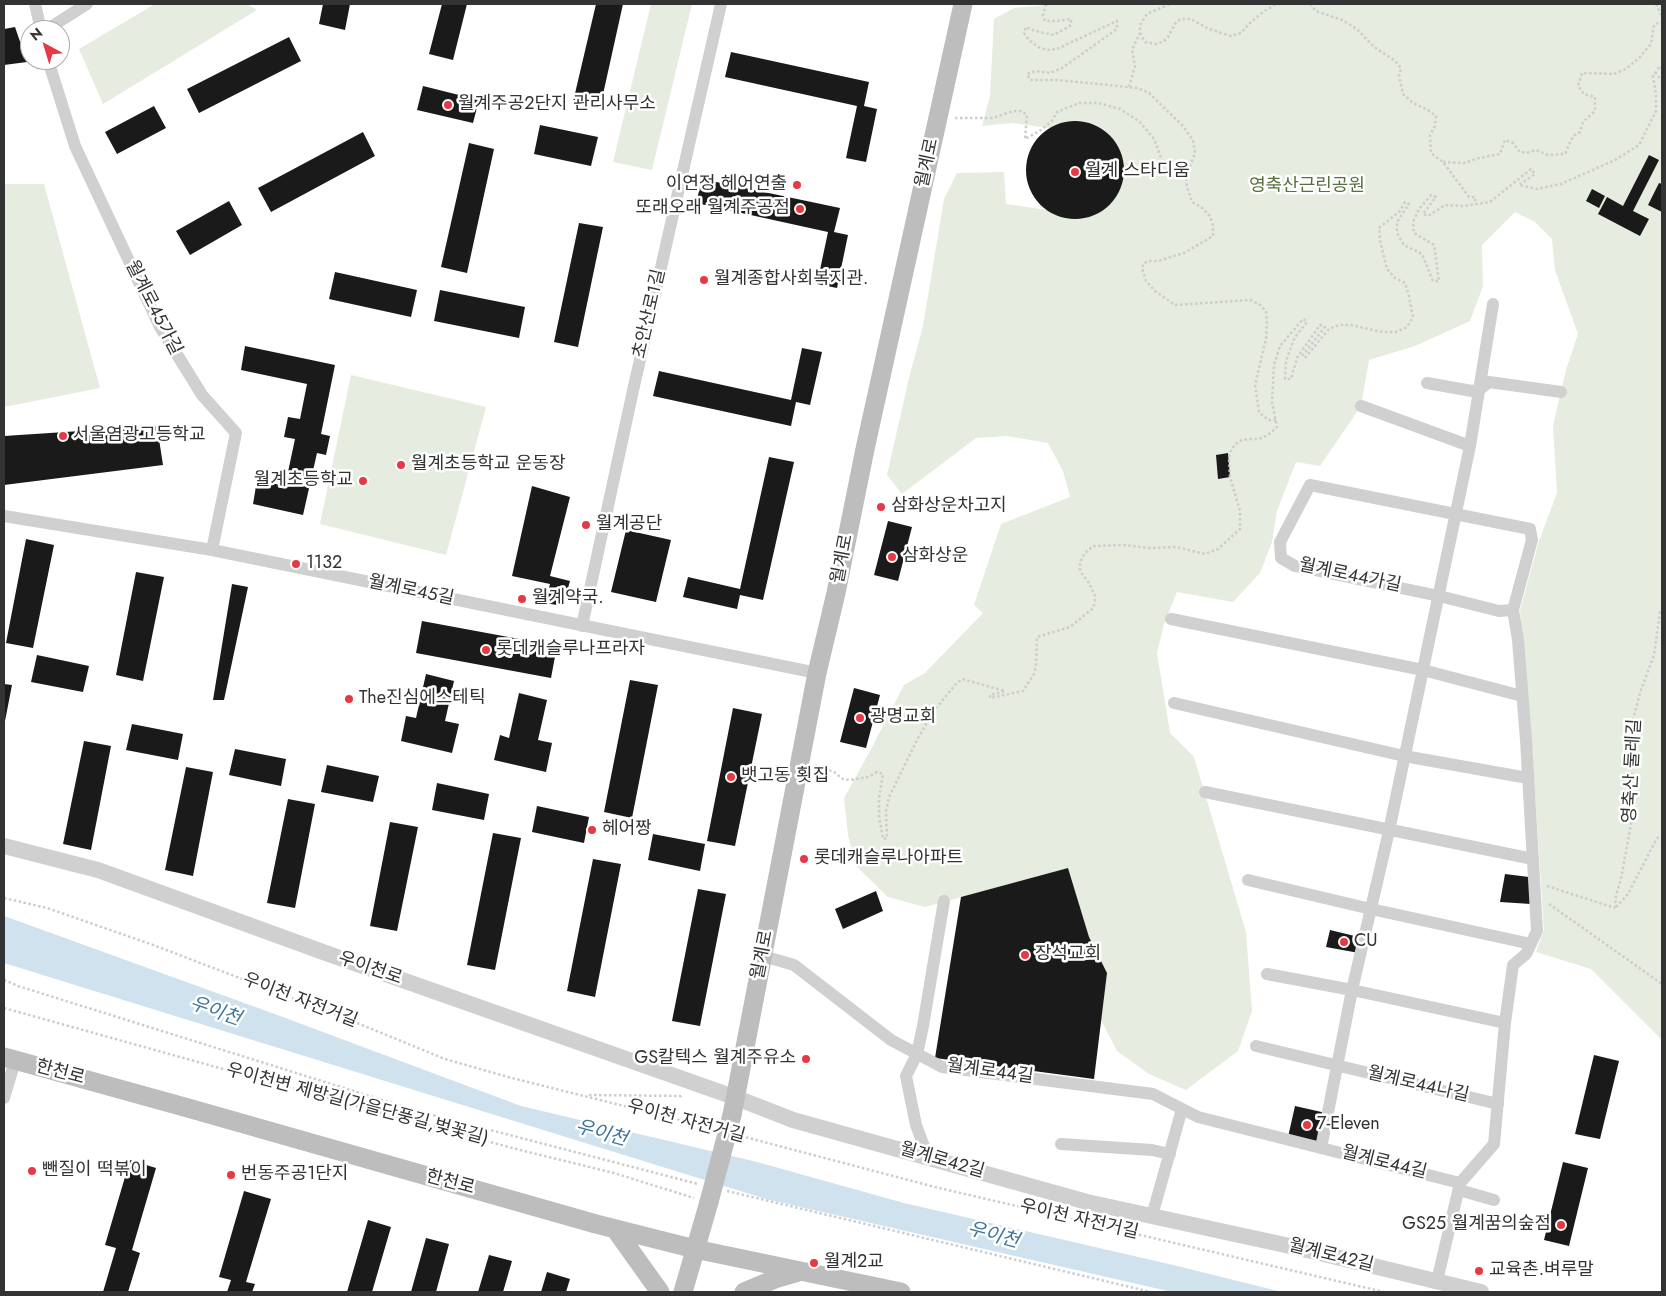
<!DOCTYPE html>
<meta charset="utf-8">
<style>
body{margin:0}
#map{position:relative;width:1666px;height:1296px;overflow:hidden;background:#fff;font-family:Jost,sans-serif}
canvas{display:block}
.frame{position:absolute;inset:0;border:5px solid #333;pointer-events:none}
.north{position:absolute;left:20px;top:20px;width:50px;height:50px;box-sizing:border-box;background:#fff;border:1px solid #adadad;border-radius:50%;rotate:321deg;font-size:14px;font-weight:700;line-height:20px;text-align:center;color:#333}
.north::after{content:'';display:block;margin:auto;width:18px;height:22px;background:#e63946;clip-path:polygon(50% 0,100% 100%,50% 72%,0 100%)}
</style>
<div id="map">
<canvas width="1666" height="1296"></canvas>
<div class="frame"></div>
<div class="north">N</div>
</div>
<script>
const g = document.querySelector('canvas').getContext('2d');
g.lineJoin = 'round';
function fillPath(path, color) {
  g.fillStyle = color;
  g.fill(path, 'evenodd');
}
function poly(rows) {
  const path = new Path2D();
  for (const r of rows) {
    if (r.length === 3) {
      path.moveTo(r[0] + r[2], r[1]);
      path.arc(r[0], r[1], r[2], 0, 2 * Math.PI);
      continue;
    }
    path.moveTo(r[0], r[1]);
    for (let i = 2; i < r.length; i += 2) path.lineTo(r[i], r[i + 1]);
  }
  return path;
}
function stroke(path, color, width, dash) {
  g.strokeStyle = color;
  g.lineWidth = width;
  g.lineCap = dash ? 'butt' : 'round';
  g.setLineDash(dash || []);
  g.stroke(path);
}
function label(font, color, halo, rows, align = 'center') {
  g.font = font + ' Jost,"Noto Sans KR",sans-serif';
  g.lineWidth = 5;
  g.setLineDash([]);
  g.textBaseline = 'middle';
  g.strokeStyle = halo;
  g.fillStyle = color;
  for (const [text, x, y, turn = 0] of rows) {
    g.save();
    g.translate(x, y);
    g.rotate((+turn || 0) * Math.PI / 180);
    g.textAlign = isNaN(turn) ? turn : align;
    if (halo) g.strokeText(text, 0, 0);
    g.fillText(text, 0, 0);
    g.restore();
  }
}
const green = poly([
 [155,4,247,4,257,10,103,104,79,49],
 [651,4,692,4,652,170,613,162],
 [1058,4,1662,4,1662,1040,1591,969,1536,952,1544,930,1531,733,1520,610,1539,541,1557,493,1553,426,1566,370,1578,334,1555,270,1552,239,1535,222,1515,212,1482,245,1483,286,1470,321,1415,346,1369,360,1361,406,1320,466,1296,462,1277,511,1272,542,1260,573,1233,602,1177,592,1164,624,1157,653,1170,733,1194,757,1246,932,1252,1011,1238,1051,1186,1090,1149,1074,1117,1051,1101,1020,1107,973,1089,937,1068,868,925,907,888,897,856,866,848,835,844,798,870,751,904,685,925,673,983,613,974,605,1001,524,1070,497,1063,471,1048,443,1007,436,976,438,902,494,887,475,909,378,923,326,944,199,957,173,1004,172,1006,204,1047,210,1059,216,1073,219,1087,218,1100,212,1111,203,1120,190,1124,176,1123,160,1118,145,1109,134,1098,126,1085,122,1073,121,1061,123,1049,128,1012,123,982,126,990,96,994,19,1014,8],
 [4,184,44,184,100,388,4,407],
 [351,375,486,407,446,555,320,524]
]);
const water = poly([
 [4,916,272,1013,521,1106,757,1162,904,1203,1173,1265,1282,1292,1172,1292,766,1199,4,963]
]);
const building = poly([
 [323,4,350,4,345,30,319,24],
 [442,4,467,4,453,60,429,54],
 [596,4,623,4,600,108,573,102],
 [15,27,27,62,4,65,4,29],
 [289,37,301,61,199,113,187,89],
 [731,52,869,82,864,106,877,109,866,162,846,158,857,106,725,77],
 [423,86,479,100,473,123,417,110],
 [154,106,166,128,117,154,105,132],
 [1075,170,49],
 [540,125,598,137,591,166,534,154],
 [363,132,375,156,271,212,258,188],
 [469,143,494,149,467,273,441,267],
 [1649,155,1659,160,1633,211,1649,219,1640,236,1598,214,1607,197,1623,206],
 [702,179,840,208,834,232,848,235,837,288,817,284,828,232,696,203],
 [1659,183,1662,184,1662,212,1648,205],
 [1592,189,1605,196,1599,208,1586,201],
 [229,201,242,225,190,255,176,231],
 [579,223,603,227,578,347,554,342],
 [335,272,417,290,411,317,329,299],
 [440,290,525,307,519,338,434,321],
 [245,346,335,365,321,434,330,436,326,455,317,453,303,515,253,504,257,480,285,486,295,439,284,437,288,417,300,419,307,384,241,370],
 [802,348,822,352,810,405,796,402,791,426,653,396,659,371,791,400],
 [157,426,163,465,4,485,4,436],
 [1228,453,1230,477,1218,479,1216,455],
 [769,457,794,462,763,600,740,595,737,609,683,597,688,577,740,589],
 [532,486,570,497,550,576,570,581,563,606,545,603,550,584,512,576],
 [888,521,912,527,898,581,874,575],
 [626,530,671,540,656,602,611,592],
 [26,539,54,545,33,648,6,643],
 [136,572,164,577,143,681,116,675],
 [232,584,248,587,224,700,213,700],
 [422,621,557,646,551,678,416,653],
 [37,655,89,666,83,692,31,682],
 [426,674,454,681,445,721,459,724,452,753,401,741,406,716,416,718],
 [630,680,658,685,632,818,604,812],
 [4,684,12,685,5,721,4,721],
 [854,688,880,695,866,748,840,742],
 [519,693,547,700,538,740,552,743,546,772,494,760,500,735,509,738],
 [733,708,762,714,735,846,707,841],
 [132,724,183,734,178,760,126,750],
 [84,741,111,746,91,850,63,844],
 [235,749,286,759,281,786,229,775],
 [327,765,379,776,373,802,321,792],
 [186,767,213,772,193,876,165,870],
 [437,783,489,794,484,820,432,810],
 [288,799,315,804,295,908,267,903],
 [537,806,589,817,584,843,532,832],
 [390,822,418,827,397,931,370,926],
 [493,833,521,838,495,970,467,965],
 [653,834,705,844,700,871,648,860],
 [593,859,621,864,595,997,567,991],
 [1068,868,1089,937,1107,973,1094,1079,935,1058,961,897],
 [1505,874,1529,877,1531,904,1500,902],
 [698,889,726,894,700,1026,672,1021],
 [876,891,883,911,843,929,835,909],
 [1330,930,1363,938,1359,953,1326,947],
 [1594,1055,1619,1061,1600,1139,1575,1134],
 [1295,1106,1326,1113,1320,1145,1288,1137],
 [130,1160,156,1168,132,1250,140,1253,128,1292,103,1292,116,1248,105,1245],
 [1563,1162,1588,1168,1569,1246,1544,1240],
 [244,1191,271,1199,246,1282,255,1284,252,1292,227,1292,231,1280,219,1277],
 [368,1220,391,1227,372,1292,347,1292],
 [426,1238,449,1244,436,1292,411,1292],
 [489,1255,512,1261,503,1292,478,1292],
 [547,1272,570,1279,566,1292,541,1292]
]);
const path = poly([
 [1046,4,1043,15,1045,21,1057,21,1071,19,1071,25,1054,35,1035,31,1026,27,1024,33,1029,40,1038,47,1047,50,1057,49,1117,21,1117,29,1062,68,1050,73,1036,71,1027,74,1030,80,1058,80,1138,88,1149,93,1182,125,1193,140,1195,153,1186,177,1187,187,1192,202,1201,207,1210,216,1213,226,1213,236,1184,253,1158,261,1149,261,1144,263,1142,268,1146,281,1155,291,1175,305,1250,300,1259,304,1266,311,1267,321,1266,339,1255,385,1259,412,1268,420,1276,420],
 [1310,4,1316,11,1342,20,1357,29,1374,47,1394,60,1401,68,1399,76,1403,94,1413,103,1428,110,1436,116,1435,126,1430,135,1431,153,1443,162,1469,197,1475,197,1475,204],
 [1656,4,1662,16],
 [1140,33,1145,42,1156,44,1164,41,1168,37,1176,22,1181,19,1191,19,1209,29,1231,36,1241,33,1250,23,1263,12,1276,4,1281,4],
 [1655,72,1662,81],
 [1129,87,1135,66,1132,50,1140,33,1140,25,1147,14,1170,4],
 [955,118,992,118,1014,111,1021,111,1027,115,1025,139,1041,130,1052,121,1057,112,1079,103,1098,103,1120,109,1140,122,1154,139,1166,171,1171,176,1186,177],
 [1443,162,1464,163,1479,158,1500,154,1505,140,1513,143,1519,151,1526,153,1536,150,1548,155,1565,154,1573,136,1580,132,1583,122,1595,111,1595,97,1584,94,1578,86,1582,73,1614,74,1626,69,1639,58,1651,44,1654,25,1662,21],
 [815,765,834,772,843,779,850,780,868,777,877,772,883,774,879,798,879,817,883,839,887,838,886,811,889,797,918,738,933,712,955,685,962,679,1005,691,990,695,990,698,1023,691,1034,674,1036,665,1037,637,1070,627,1092,609,1095,603,1095,596,1089,583,1080,571,1080,562,1085,553,1093,546,1124,545,1150,548,1176,547,1205,554,1218,549,1240,529,1240,511,1230,477,1229,457,1232,448,1239,441,1248,439,1259,439,1268,435,1277,427,1272,402,1274,365,1280,346,1303,319,1307,322,1295,337,1291,347,1286,361,1285,379,1291,379,1297,358,1320,325,1325,327,1303,355,1305,358,1329,329,1339,325,1351,325,1382,332,1396,332,1407,327,1413,317,1409,296,1405,283,1395,278,1387,269,1380,241,1379,228,1400,211,1405,202,1409,204,1397,222,1397,233,1404,245,1422,254,1433,281,1439,281,1434,245,1414,233,1413,222,1419,209,1431,195,1436,197,1423,214,1428,216,1445,205,1464,206,1490,202,1531,169,1535,174,1519,185,1537,189,1561,184,1615,160,1639,145,1656,111,1656,94,1653,76,1660,66,1662,68],
 [1547,886,1615,908],
 [4,898,47,908,156,946,362,1025,445,1059,508,1077,712,1128],
 [1549,904,1662,984],
 [1616,907,1628,894,1657,838,1662,838],
 [1615,908,1616,895,1621,879,1633,813,1634,797,1631,767,1633,719,1641,690,1654,655,1660,612,1662,609],
 [4,980,18,986,421,1112,698,1184],
 [4,1008,356,1106,520,1150,614,1173,694,1198],
 [589,1095,681,1096,682,1095],
 [741,1136,935,1187,1384,1292],
 [727,1191,1151,1292]
]);
const minor = poly([
 [35,4,41,30],
 [46,30,87,4],
 [48,60,75,146,160,327,202,395,236,433,212,550],
 [1427,383,1472,391,1479,390,1489,382,1561,392],
 [1361,406,1470,446],
 [1310,485,1530,529,1532,540,1513,610,1499,611,1439,596,1295,566,1281,558,1280,542,1310,485],
 [4,516,212,550,817,673],
 [1171,619,1423,670,1522,696],
 [582,626,634,386,721,4],
 [1174,703,1404,756,1528,778],
 [1205,792,1533,859],
 [1248,880,1371,909,1531,944],
 [763,956,794,965,891,1040,942,1067,1153,1094,1198,1117,1460,1183],
 [1267,974,1352,990,1505,1023],
 [1256,1046,1498,1104],
 [4,1098,15,1061],
 [1061,1144,1152,1150,1170,1154],
 [1321,1148,1352,990,1389,831,1470,446,1493,304],
 [928,1157,916,1125,906,1076,917,1054,923,1026,944,901],
 [1459,1190,1494,1200],
 [1152,1216,1182,1109],
 [1437,1281,1460,1183,1494,1144,1505,1023,1513,965,1526,954,1537,931,1526,740,1518,640,1513,610]
]);
const tertiary = poly([
 [4,846,98,870,323,952,734,1097,793,1120,1087,1202,1299,1248,1481,1292]
]);
const secondary = poly([
 [4,1057,188,1108,596,1224,695,1249,901,1292],
 [732,1115,817,673,836,593,865,449,963,4],
 [615,1229,660,1292],
 [683,1292,709,1202],
 [744,1292,775,1279,799,1272]
]);
const secondaryBridge = poly([
 [709,1202,732,1115]
]);
const markers = [
 [448,105,5,"#e63946"],
 [1075,172,5,"#e63946"],
 [797,185,5,"#e63946"],
 [800,209,5,"#e63946"],
 [704,280,5,"#e63946"],
 [63,436,5,"#e63946"],
 [401,465,5,"#e63946"],
 [363,481,5,"#e63946"],
 [881,507,5,"#e63946"],
 [586,525,5,"#e63946"],
 [892,557,5,"#e63946"],
 [296,564,5,"#e63946"],
 [522,599,5,"#e63946"],
 [486,650,5,"#e63946"],
 [349,699,5,"#e63946"],
 [860,718,5,"#e63946"],
 [731,777,5,"#e63946"],
 [592,830,5,"#e63946"],
 [804,859,5,"#e63946"],
 [1344,942,5,"#e63946"],
 [1025,955,5,"#e63946"],
 [806,1059,5,"#e63946"],
 [1307,1125,5,"#e63946"],
 [32,1171,5,"#e63946"],
 [231,1175,5,"#e63946"],
 [1561,1225,5,"#e63946"],
 [814,1263,5,"#e63946"],
 [1479,1271,5,"#e63946"]
];
const poiNames = [
 ["월계주공2단지 관리사무소",458,105],
 ["월계 스타디움",1085,172],
 ["이연정 헤어연출",787,185,"right"],
 ["또래오래 월계주공점",790,209,"right"],
 ["월계종합사회복지관.",714,280],
 ["서울염광고등학교",73,436],
 ["월계초등학교 운동장",411,465],
 ["월계초등학교",353,481,"right"],
 ["삼화상운차고지",891,507],
 ["월계공단",596,525],
 ["삼화상운",902,557],
 ["1132",306,564],
 ["월계약국.",532,599],
 ["롯데캐슬루나프라자",496,650],
 ["The진심에스테틱",359,699],
 ["광명교회",870,718],
 ["뱃고동 횟집",741,777],
 ["헤어짱",602,830],
 ["롯데캐슬루나아파트",814,859],
 ["CU",1354,942],
 ["장석교회",1035,955],
 ["GS칼텍스 월계주유소",796,1059,"right"],
 ["7-Eleven",1317,1125],
 ["뺀질이 떡볶이",42,1171],
 ["번동주공1단지",241,1175],
 ["GS25 월계꿈의숲점",1551,1225,"right"],
 ["월계2교",824,1263],
 ["교육촌.벼루말",1489,1271]
];
const streetNames = [
 ["월계로",928,163,-78],
 ["월계로45가길",153,308,63],
 ["초안산로1길",650,314,-77],
 ["월계로",843,559,-79],
 ["월계로44가길",1350,576,12],
 ["월계로45길",411,591,12],
 ["영축산 둘레길",1633,771,-87],
 ["월계로",763,955,-79],
 ["우이천로",370,969,19],
 ["우이천 자전거길",300,1001,21],
 ["월계로44길",990,1072,8],
 ["한천로",60,1073,15],
 ["월계로44나길",1418,1085,13],
 ["우이천변 제방길(가을단풍길,벚꽃길)",357,1105,15],
 ["우이천 자전거길",686,1122,15],
 ["월계로42길",942,1161,16],
 ["월계로44길",1384,1163,14],
 ["한천로",450,1183,15],
 ["우이천 자전거길",1079,1220,13],
 ["월계로42길",1331,1256,14]
];
const parkNames = [
 ["영축산근린공원",1307,187]
];
const waterNames = [
 ["우이천",215,1012,19],
 ["우이천",601,1134,15],
 ["우이천",993,1236,15]
];
fillPath(green, '#e6ecdf');
fillPath(water, '#cfe2ee');
fillPath(building, '#1a1a1a');
stroke(path, '#cdcdcd', 2.5, [2.5, 2.5]);
stroke(minor, '#d0d0d0', 12);
stroke(tertiary, '#d0d0d0', 16);
stroke(secondary, '#bdbdbd', 19);
stroke(secondaryBridge, '#bdbdbd', 19);
for (const [x, y, r, color] of markers) {
  const dot = new Path2D();
  dot.arc(x, y, r, 0, 2 * Math.PI);
  g.fillStyle = color;
  g.fill(dot);
  stroke(dot, '#fff', 2);
}
label('18px', '#333', '#fff', poiNames, 'left');
label('18px', '#333', '#fff', streetNames);
label('18px', '#56703f', '#fff', parkNames);
label('italic 19px', '#3f7597', '#fff', waterNames);
</script>
